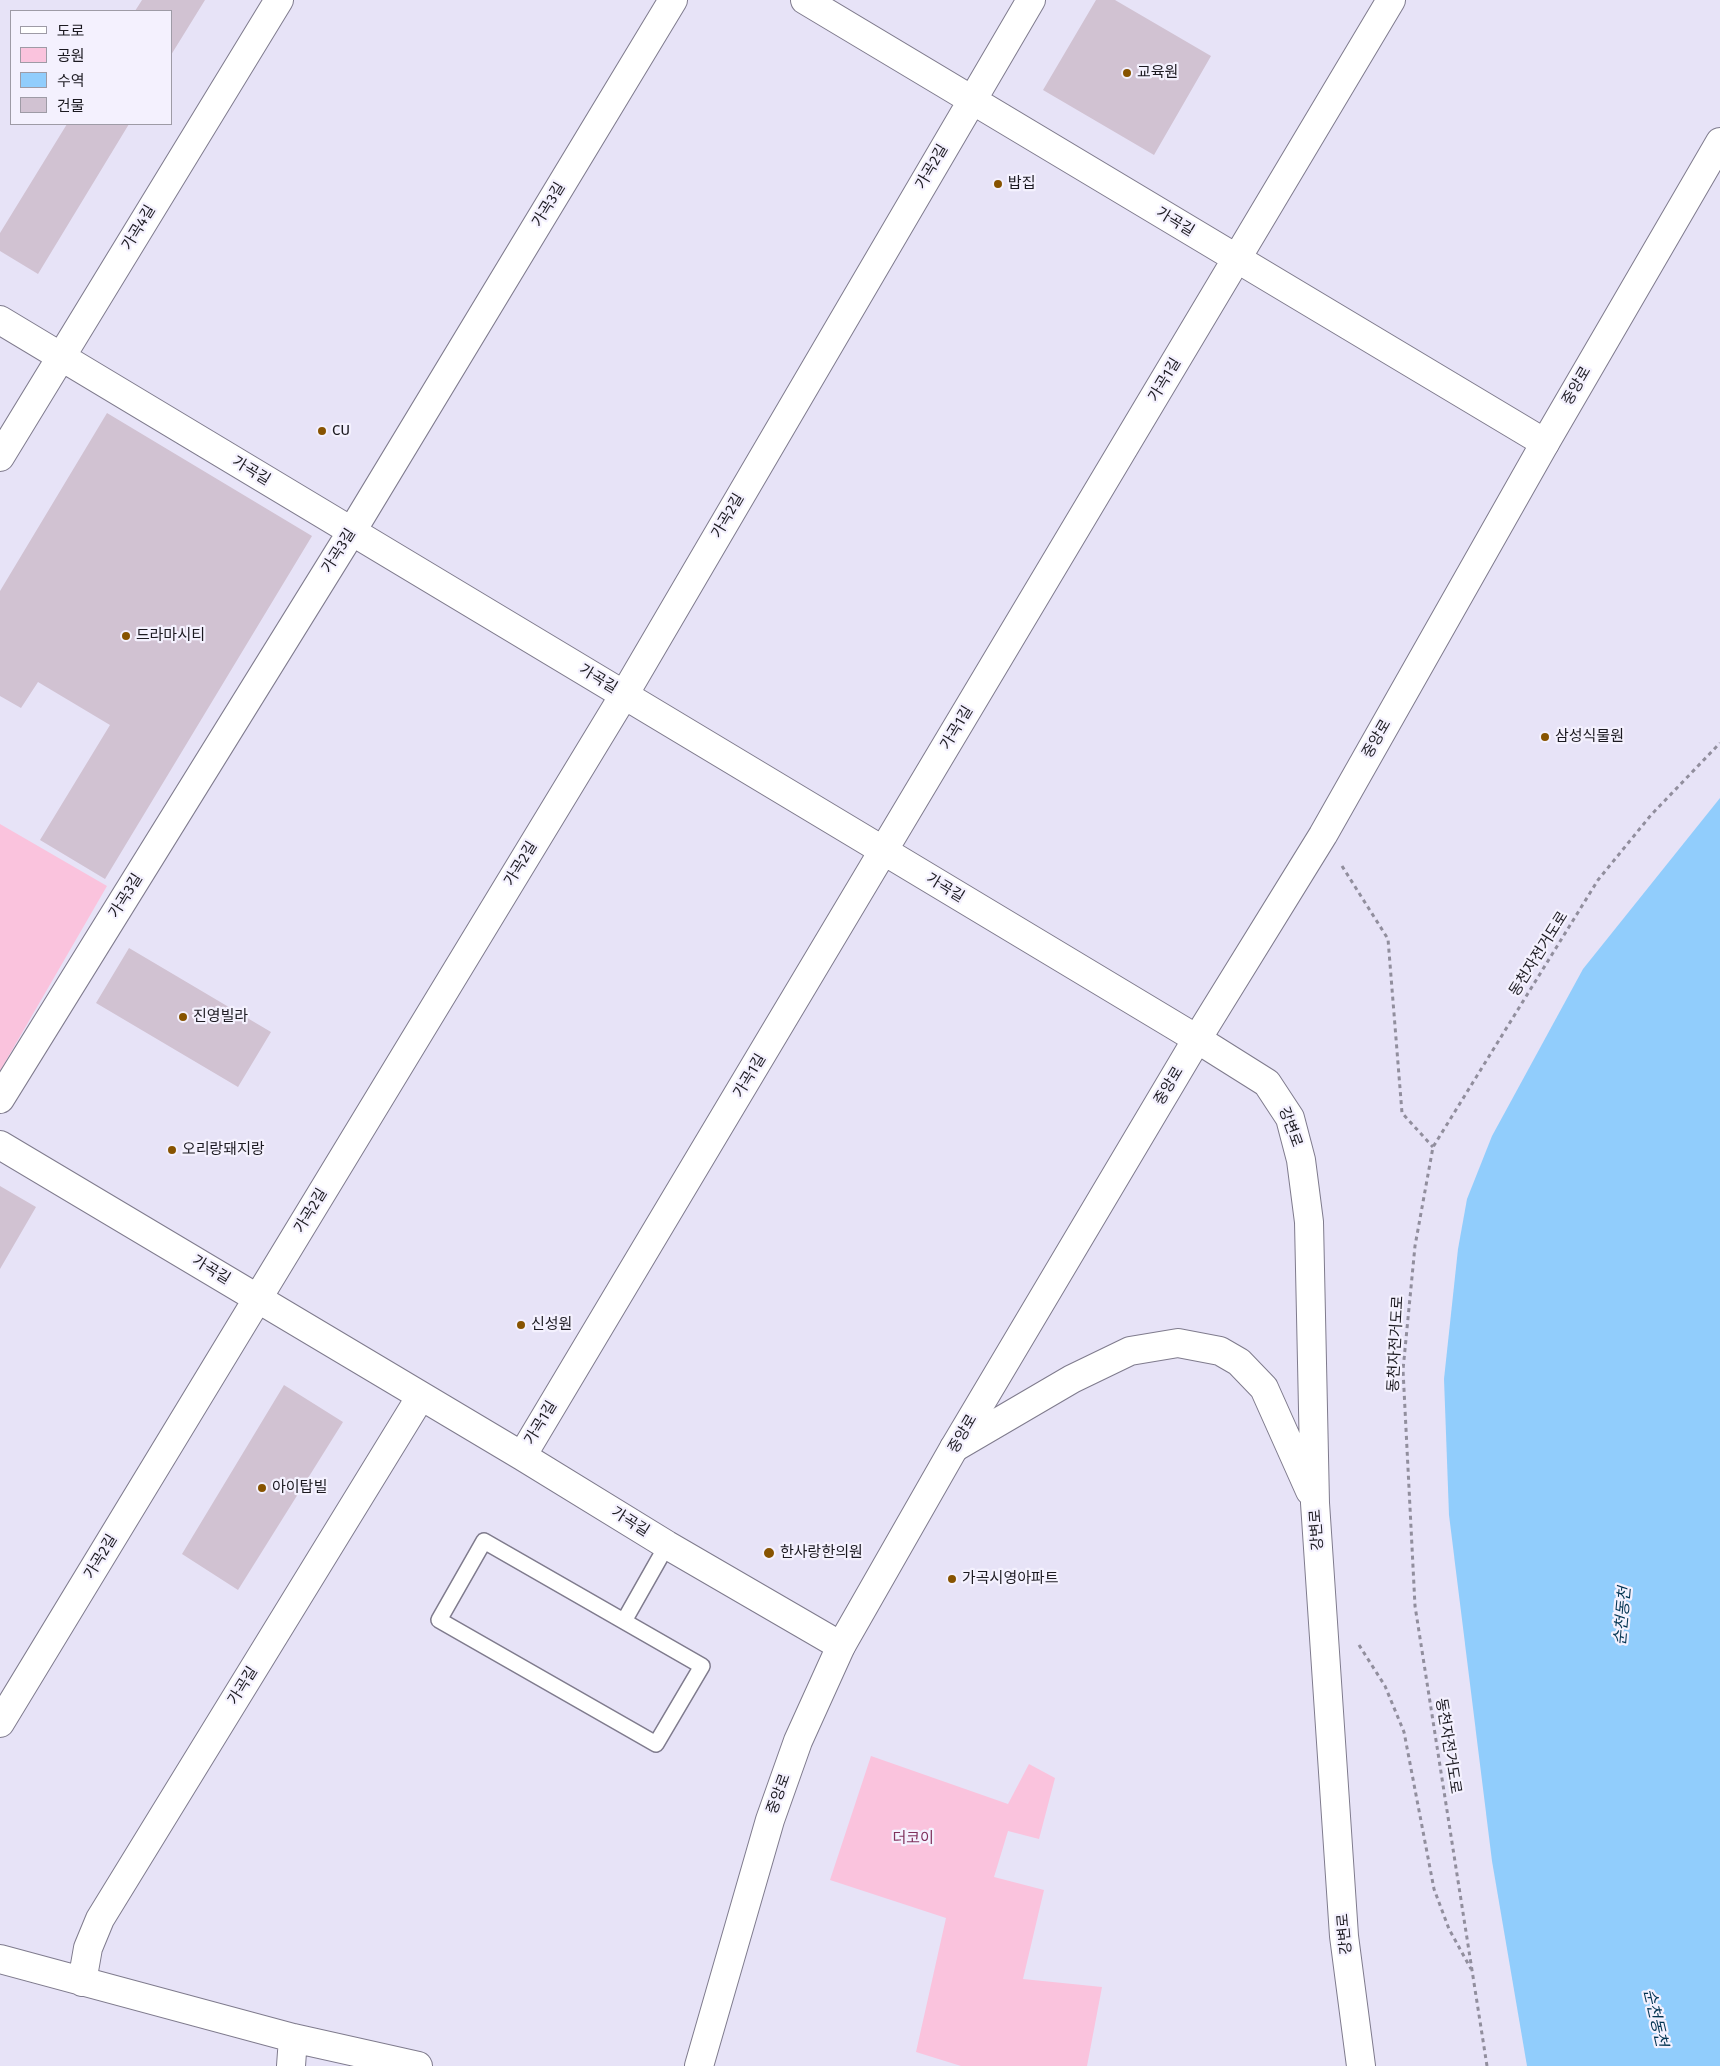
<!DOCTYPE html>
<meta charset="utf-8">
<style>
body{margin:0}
#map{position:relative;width:1720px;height:2066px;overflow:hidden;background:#e7e3f7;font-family:"Fira Sans","Noto Sans KR",sans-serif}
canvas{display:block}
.legend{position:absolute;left:10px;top:10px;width:162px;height:115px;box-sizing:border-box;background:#f4f1fe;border:1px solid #9e9ba6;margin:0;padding:6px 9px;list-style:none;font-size:15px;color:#1c1a21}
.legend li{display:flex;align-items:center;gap:10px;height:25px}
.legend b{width:25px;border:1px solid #9e9ba6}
</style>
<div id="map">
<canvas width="1720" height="2066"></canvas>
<ul class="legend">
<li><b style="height:6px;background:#fff"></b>도로</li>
<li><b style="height:14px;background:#fac3dd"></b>공원</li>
<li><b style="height:14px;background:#91cdfc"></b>수역</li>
<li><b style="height:14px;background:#d1c2d2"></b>건물</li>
</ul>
</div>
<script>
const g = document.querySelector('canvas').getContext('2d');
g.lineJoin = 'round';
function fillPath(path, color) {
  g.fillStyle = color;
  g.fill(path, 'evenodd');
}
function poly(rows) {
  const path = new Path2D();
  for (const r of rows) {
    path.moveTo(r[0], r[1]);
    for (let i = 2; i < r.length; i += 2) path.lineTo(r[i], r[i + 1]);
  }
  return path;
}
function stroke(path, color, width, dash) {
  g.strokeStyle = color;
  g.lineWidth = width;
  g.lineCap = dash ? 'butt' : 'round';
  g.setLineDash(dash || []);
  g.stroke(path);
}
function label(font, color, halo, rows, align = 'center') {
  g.font = font + ' "Fira Sans","Noto Sans KR",sans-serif';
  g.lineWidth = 4.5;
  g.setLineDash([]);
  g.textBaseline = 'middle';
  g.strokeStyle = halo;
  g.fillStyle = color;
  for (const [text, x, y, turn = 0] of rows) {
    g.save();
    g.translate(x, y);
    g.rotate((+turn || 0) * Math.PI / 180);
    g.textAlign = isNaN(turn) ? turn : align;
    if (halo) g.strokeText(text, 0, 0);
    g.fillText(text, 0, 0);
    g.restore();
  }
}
const green = poly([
 [0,824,107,886,0,1071],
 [871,1756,1008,1804,1029,1764,1055,1778,1039,1839,1008,1831,994,1877,1044,1890,1023,1979,1102,1987,1087,2066,961,2066,916,2052,946,1918,830,1880]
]);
const water = poly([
 [1720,798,1720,2066,1527,2066,1492,1861,1449,1515,1444,1379,1458,1249,1467,1199,1492,1136,1583,969]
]);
const building = poly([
 [142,0,205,0,171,55,171,11,135,11],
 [1096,0,1115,0,1211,56,1154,155,1043,90],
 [67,124,129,124,38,274,0,251,0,233],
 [107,413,312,536,105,879,40,840,110,725,38,682,21,708,0,696,0,591],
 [129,948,271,1032,238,1087,96,1003],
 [0,1186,36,1207,0,1269],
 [284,1385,343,1422,238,1590,182,1554]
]);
const path = poly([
 [1342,866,1388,939,1402,1113,1433,1147],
 [1359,1645,1385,1686,1404,1732,1434,1889,1449,1929,1471,1969],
 [1487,2066,1415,1606,1403,1370,1415,1246,1433,1147,1598,880,1651,815,1720,743]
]);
const lane = poly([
 [484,1541,702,1666,656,1744,439,1620,484,1541],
 [624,1621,667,1545]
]);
const street = poly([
 [805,0,1545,443],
 [0,320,1197,1039],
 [0,457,279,0],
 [0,1099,352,531,673,0],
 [0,1145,522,1456,667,1545,841,1646],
 [522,1456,1391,0],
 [0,1723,624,695,1031,0],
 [0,1959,293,2038,418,2066],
 [82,1982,88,1948,100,1919,421,1396],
 [291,2066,293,2038]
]);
const secondary = poly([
 [1197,1039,1267,1083,1290,1118,1301,1160,1309,1222,1315,1503,1344,1936,1361,2066],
 [954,1448,1072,1379,1130,1351,1178,1343,1220,1351,1239,1362,1264,1388,1310,1491]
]);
const primary = poly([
 [699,2066,770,1820,798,1741,841,1646,954,1448,1197,1039,1323,835,1545,443,1720,142]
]);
const markers = [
 [1127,73,5,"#875300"],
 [998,184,5,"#875300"],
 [322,431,5,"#875300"],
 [126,636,5,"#875300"],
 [1545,737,5,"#875300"],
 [183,1017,5,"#875300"],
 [172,1150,5,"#875300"],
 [521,1325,5,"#875300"],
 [262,1488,5,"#875300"],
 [769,1553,6,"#875300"],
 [952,1579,5,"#875300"]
];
const poiNames = [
 ["교육원",1137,73],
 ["밥집",1008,184],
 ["CU",332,431],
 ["드라마시티",136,636],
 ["삼성식물원",1555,737],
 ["진영빌라",193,1017],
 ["오리랑돼지랑",182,1150],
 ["신성원",531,1325],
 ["아이탑빌",272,1488],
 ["한사랑한의원",780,1553],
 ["가곡시영아파트",962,1579]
];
const streetNames = [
 ["가곡2길",932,167,-60],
 ["가곡3길",549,205,-59],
 ["가곡길",1175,222,31],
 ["가곡4길",139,228,-59],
 ["가곡1길",1165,380,-59],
 ["중앙로",1577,386,-60],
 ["가곡길",251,471,31],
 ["가곡2길",728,516,-60],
 ["가곡3길",339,551,-58],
 ["가곡길",598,679,31],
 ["가곡1길",957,728,-59],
 ["중앙로",1377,739,-60],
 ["가곡2길",521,864,-59],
 ["가곡길",945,888,31],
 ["가곡3길",126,896,-58],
 ["동천자전거도로",1539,954,-58],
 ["가곡1길",750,1076,-59],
 ["중앙로",1169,1086,-59],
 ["강변로",1290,1127,70],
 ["가곡2길",311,1211,-59],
 ["가곡길",211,1270,31],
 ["동천자전거도로",1396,1344,-87],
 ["가곡1길",541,1423,-59],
 ["중앙로",963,1434,-60],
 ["가곡길",630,1522,32],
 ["강변로",1317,1530,-94],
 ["가곡2길",101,1557,-59],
 ["가곡길",243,1686,-58],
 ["동천자전거도로",1448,1746,81],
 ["중앙로",779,1794,-70],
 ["강변로",1345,1934,-95]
];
const parkNames = [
 ["더코이",913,1839]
];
const waterNames = [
 ["순천동천",1623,1616,-85],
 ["순천동천",1655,2018,77]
];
fillPath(green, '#fac3dd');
fillPath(water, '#91cdfc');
fillPath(building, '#d1c2d2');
stroke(lane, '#7f7b8d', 18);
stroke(street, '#7f7b8d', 30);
stroke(secondary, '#7f7b8d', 30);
stroke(primary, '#7f7b8d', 30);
stroke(path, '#918e9d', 3, [4, 4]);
stroke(lane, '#fff', 15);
stroke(street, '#fff', 28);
stroke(secondary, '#fff', 28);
stroke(primary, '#fff', 28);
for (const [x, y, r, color] of markers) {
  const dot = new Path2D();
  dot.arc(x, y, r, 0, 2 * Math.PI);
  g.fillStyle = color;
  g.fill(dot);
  stroke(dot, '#f4f1fe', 2);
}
label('15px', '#1c1a21', '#f4f1fe', poiNames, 'left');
label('15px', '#1c1a21', '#f4f1fe', streetNames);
label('15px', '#7f305c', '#f4f1fe', parkNames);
label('italic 16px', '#033452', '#f4f1fe', waterNames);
</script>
